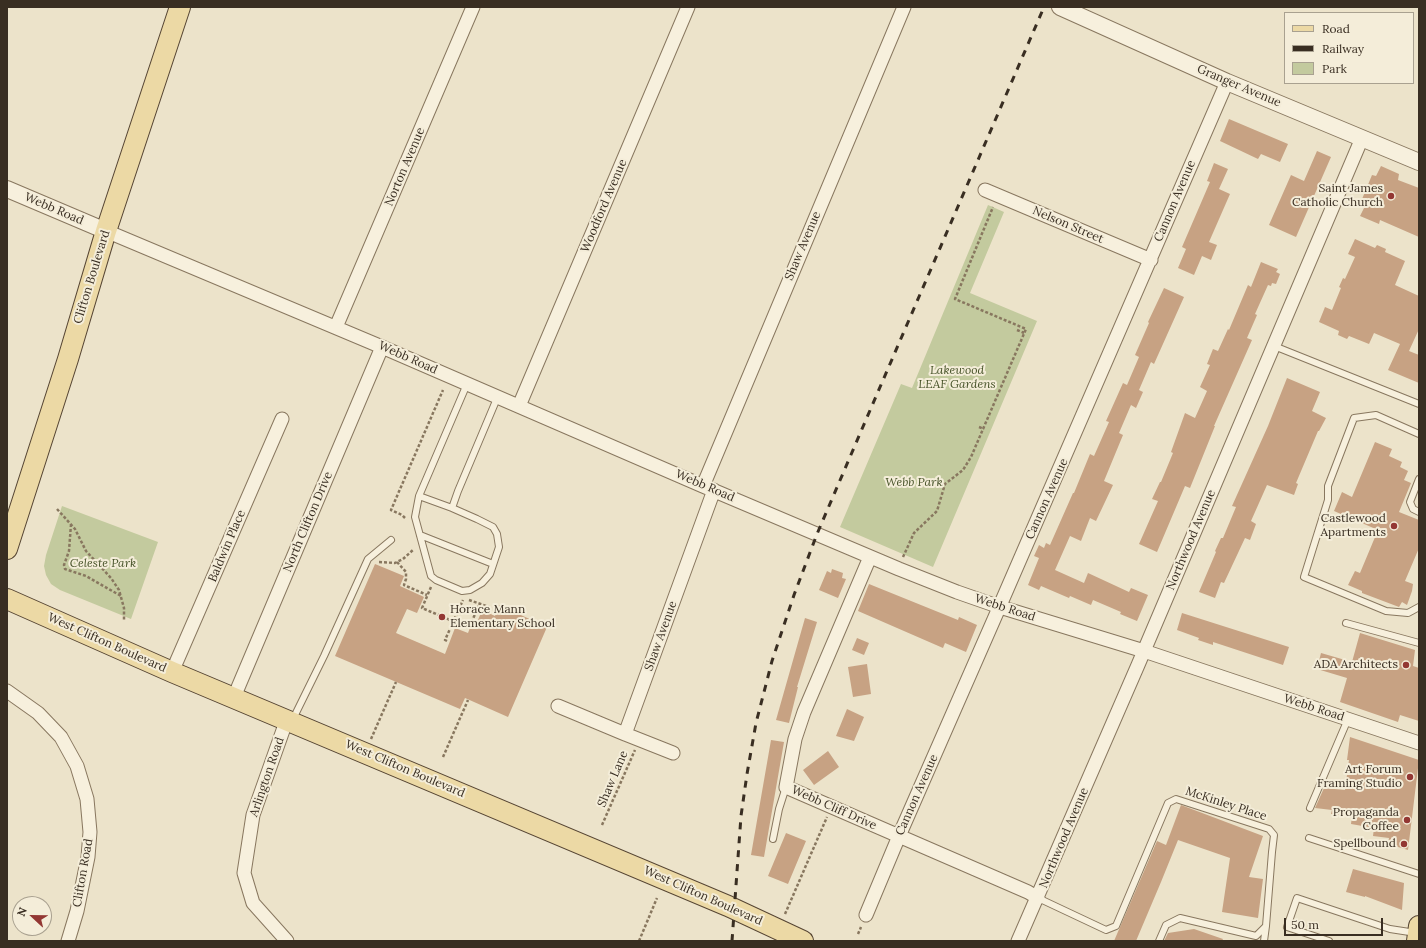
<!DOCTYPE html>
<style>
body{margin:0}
#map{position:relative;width:1426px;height:948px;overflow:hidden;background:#ece3ca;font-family:Lora,serif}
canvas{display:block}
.frame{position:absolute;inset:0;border:8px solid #392e22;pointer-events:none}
.legend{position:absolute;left:1284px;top:12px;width:130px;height:72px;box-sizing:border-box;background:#f4edd9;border:1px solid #a9a190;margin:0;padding:5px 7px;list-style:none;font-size:12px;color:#392e22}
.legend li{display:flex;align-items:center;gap:8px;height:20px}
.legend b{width:20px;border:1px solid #a9a190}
.north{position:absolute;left:12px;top:896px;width:40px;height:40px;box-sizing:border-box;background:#f4edd9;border:1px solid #a9a190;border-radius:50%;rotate:292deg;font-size:11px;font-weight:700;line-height:16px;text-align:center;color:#392e22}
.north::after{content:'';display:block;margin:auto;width:14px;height:18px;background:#933733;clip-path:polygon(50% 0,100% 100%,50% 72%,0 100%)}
.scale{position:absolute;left:1284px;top:918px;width:99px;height:18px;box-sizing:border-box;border:2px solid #392e22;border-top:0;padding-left:5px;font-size:12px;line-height:14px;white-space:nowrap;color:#392e22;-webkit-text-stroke:3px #f4edd9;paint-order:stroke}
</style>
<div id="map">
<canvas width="1426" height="948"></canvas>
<div class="frame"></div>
<ul class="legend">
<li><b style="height:5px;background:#ecd9a5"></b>Road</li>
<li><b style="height:5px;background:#392e22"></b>Railway</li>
<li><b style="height:11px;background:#c3ca9e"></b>Park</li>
</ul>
<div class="north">N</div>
<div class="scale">50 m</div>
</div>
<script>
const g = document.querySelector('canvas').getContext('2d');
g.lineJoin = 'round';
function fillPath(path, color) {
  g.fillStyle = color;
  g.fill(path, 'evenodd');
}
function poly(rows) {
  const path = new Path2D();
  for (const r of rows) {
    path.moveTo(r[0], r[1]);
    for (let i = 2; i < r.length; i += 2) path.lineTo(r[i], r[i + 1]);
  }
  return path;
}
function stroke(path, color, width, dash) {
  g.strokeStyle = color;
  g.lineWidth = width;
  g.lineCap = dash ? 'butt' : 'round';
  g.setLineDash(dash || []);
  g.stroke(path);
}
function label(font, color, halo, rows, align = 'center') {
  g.font = font + ' Lora,serif';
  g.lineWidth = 4;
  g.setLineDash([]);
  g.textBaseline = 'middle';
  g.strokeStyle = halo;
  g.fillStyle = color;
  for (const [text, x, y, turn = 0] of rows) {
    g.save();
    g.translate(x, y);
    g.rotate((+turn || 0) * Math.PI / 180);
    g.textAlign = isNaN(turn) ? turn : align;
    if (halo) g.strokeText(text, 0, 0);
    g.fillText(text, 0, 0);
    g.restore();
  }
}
const green = poly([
 [988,205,1004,212,970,293,1037,321,933,567,840,527,901,384,912,388],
 [62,506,158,542,131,619,60,590,51,584,46,575,44,566,46,555]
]);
const building = poly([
 [1229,119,1288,144,1280,162,1261,154,1258,159,1220,141],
 [1317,151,1331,157,1296,237,1269,225,1291,175,1304,181],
 [1214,163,1228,169,1219,189,1230,194,1209,242,1217,245,1211,260,1202,256,1194,275,1178,268,1186,249,1182,247,1210,182,1207,181],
 [1381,166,1399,174,1398,180,1419,188,1419,237,1380,220,1379,224,1360,216,1365,206,1360,204,1372,175,1376,176],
 [1355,239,1375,248,1377,245,1386,249,1385,252,1405,261,1395,285,1419,296,1419,329,1409,351,1419,355,1419,383,1388,370,1400,344,1374,333,1369,344,1349,336,1347,339,1338,335,1339,331,1319,322,1325,307,1332,310,1341,288,1339,287,1343,278,1345,279,1355,257,1348,254],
 [1261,262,1278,269,1276,272,1280,274,1276,284,1272,283,1271,286,1268,285,1255,314,1257,315,1247,338,1252,340,1214,426,1215,426,1190,488,1185,486,1157,552,1139,544,1158,501,1152,499,1160,482,1161,482,1173,453,1171,452,1185,413,1195,418,1207,391,1200,387,1210,365,1207,364,1213,349,1218,351,1228,329,1229,330,1248,285,1251,287],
 [1164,288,1184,297,1154,364,1151,362,1139,390,1143,392,1136,408,1131,405,1119,433,1123,435,1104,481,1113,485,1096,521,1090,518,1081,541,1070,536,1055,570,1084,583,1088,573,1129,592,1131,588,1148,595,1137,621,1120,614,1121,612,1093,600,1091,605,1070,596,1069,598,1041,586,1039,590,1028,585,1039,558,1034,556,1039,545,1044,548,1046,543,1050,545,1073,493,1074,493,1090,454,1094,456,1109,422,1106,421,1123,383,1127,385,1139,357,1135,355,1149,323,1148,322],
 [1287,378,1320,392,1312,411,1326,418,1319,431,1318,431,1296,483,1298,484,1294,495,1267,485,1251,521,1256,524,1250,540,1245,538,1224,583,1221,582,1215,598,1199,592,1216,552,1215,551,1221,538,1223,538,1236,507,1232,506,1268,426],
 [1375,442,1392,449,1389,456,1402,462,1400,467,1408,471,1404,480,1411,483,1399,512,1419,520,1419,548,1405,581,1413,584,1412,591,1407,605,1402,602,1399,607,1362,593,1362,591,1348,585,1355,571,1360,573,1378,530,1334,511,1342,492,1352,497],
 [375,564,404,576,400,586,424,597,417,613,407,609,396,633,445,654,455,628,468,633,473,620,478,620,482,610,495,616,499,605,547,627,508,717,465,698,460,709,335,656],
 [832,569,843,573,842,578,846,579,838,598,819,590,827,571,831,573],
 [869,584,958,620,959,617,977,625,966,652,945,643,943,648,858,611],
 [1182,613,1289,647,1283,665,1213,642,1213,645,1198,640,1199,638,1177,630],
 [805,618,817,622,797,687,798,687,789,723,776,720],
 [1360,633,1415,650,1413,666,1419,668,1419,721,1400,715,1398,722,1340,702,1347,678,1317,669,1321,653,1352,662],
 [857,638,869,643,864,655,852,650],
 [867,664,871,694,853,697,848,667],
 [847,709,864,717,854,741,836,736],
 [1350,737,1419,760,1408,850,1388,844,1389,838,1373,836,1374,828,1351,824,1352,816,1331,814,1332,810,1315,808,1324,788,1345,790,1349,760,1347,760],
 [771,740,784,742,764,857,751,855],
 [828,751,839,767,814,785,803,770],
 [1181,805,1263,836,1249,877,1263,879,1258,918,1222,912,1230,858,1178,840,1161,882,1136,941,1114,941,1157,841,1166,845],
 [786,833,806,841,788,884,768,876],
 [1353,869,1404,883,1402,910,1365,896,1365,897,1346,892],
 [1194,929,1223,939,1222,941,1164,941,1168,933]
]);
const path = poly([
 [1017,330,1024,333],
 [979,427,984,429],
 [57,509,75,529,86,551,111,578,119,590,124,608,124,621],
 [405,518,402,515,391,510,443,390],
 [71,524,69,551,64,565,65,569,86,576,121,596],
 [903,557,914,533,937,511,945,484,963,470,971,457,1026,329,955,299,993,207],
 [379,562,395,563,403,559,413,550],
 [397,562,406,572,406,579,404,585,427,595],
 [431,587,422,608,469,628,480,603],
 [469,600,489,607],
 [447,641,445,640,463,600],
 [371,739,396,682],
 [443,757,468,700],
 [602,825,635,750],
 [785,914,827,817],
 [858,934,861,927],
 [639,941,657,898]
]);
const service = poly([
 [1274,346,1419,404],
 [467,384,419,496,415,517,431,576,436,580,462,591,470,590,482,583,490,574,499,547,497,534,493,527,477,519,452,508,458,491,498,396],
 [1419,434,1376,415,1354,418,1328,486,1328,500,1304,577,1386,611,1408,613,1419,607],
 [1419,479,1410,502,1413,509,1419,512],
 [419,496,452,508],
 [420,535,493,564],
 [1346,623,1419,643],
 [293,719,324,656,368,559,391,540],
 [1310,808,1348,719],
 [1309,838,1419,874],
 [773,839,779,809,786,787],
 [1038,898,1106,930,1116,926,1168,803,1176,799,1269,829,1274,835,1272,852,1266,926,1256,936,1180,918,1166,925,1159,941],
 [1264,941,1266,926],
 [1329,941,1287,927,1297,898,1390,929,1416,933]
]);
const minor = poly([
 [985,190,1151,260],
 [106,231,382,347,703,486,899,569,957,592,1000,607,1144,651,1419,743],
 [336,327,473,7],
 [519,406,688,7],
 [703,486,904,7],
 [870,557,804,712,795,739,786,787,1028,892,1038,898],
 [172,672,282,419],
 [7,691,38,713,61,737,77,766,87,799,90,832,88,857,77,911,68,941],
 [234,697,382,347],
 [558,706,625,734],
 [673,753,625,734,714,490],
 [866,915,899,836,995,617,1227,82],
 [287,941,253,903,244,873,253,815,287,719],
 [1018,941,1138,665,1362,138]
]);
const tertiary = poly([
 [1060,7,1227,82,1419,162],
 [7,189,106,231]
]);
const primary = poly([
 [7,549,68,359,106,231,180,7],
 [7,599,172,672,728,906,803,941],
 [1417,941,1419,926]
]);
const rail = poly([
 [732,941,741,816,747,774,756,723,772,661,794,595,817,534,871,408,1044,7]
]);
const markers = [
 [1391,196,4,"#933733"],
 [1394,526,4,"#933733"],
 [442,617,4,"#933733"],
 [1406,665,4,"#933733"],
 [1410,777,4,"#933733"],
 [1407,820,4,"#933733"],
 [1404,844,4,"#933733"]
];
const streetNames = [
 ["Granger Avenue",1239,86,23],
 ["Norton Avenue",405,167,-67],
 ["Cannon Avenue",1175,201,-67],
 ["Woodford Avenue",604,206,-67],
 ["Webb Road",54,209,23],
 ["Nelson Street",1068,225,23],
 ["Shaw Avenue",803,246,-67],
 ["Clifton Boulevard",92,277,-73],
 ["Webb Road",408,358,24],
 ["Webb Road",705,486,23],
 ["Cannon Avenue",1047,499,-66],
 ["North Clifton Drive",308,522,-67],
 ["Northwood Avenue",1191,540,-67],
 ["Baldwin Place",227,546,-67],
 ["Webb Road",1005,608,18],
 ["Shaw Avenue",661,636,-70],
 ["West Clifton Boulevard",107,643,24],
 ["Webb Road",1314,708,18],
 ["West Clifton Boulevard",405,769,23],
 ["Arlington Road",267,777,-71],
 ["Shaw Lane",613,779,-67],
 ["Cannon Avenue",917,795,-66],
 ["McKinley Place",1226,804,18],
 ["Webb Cliff Drive",834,808,24],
 ["Northwood Avenue",1064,838,-67],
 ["Clifton Road",83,873,-80],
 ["West Clifton Boulevard",703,896,24]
];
const poiNames = [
 ["Saint James",1383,189],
 ["Catholic Church",1383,203],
 ["Castlewood",1386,519],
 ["Apartments",1386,533],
 ["Horace Mann",450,610,"left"],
 ["Elementary School",450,624,"left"],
 ["ADA Architects",1398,665],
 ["Art Forum",1402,770],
 ["Framing Studio",1402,784],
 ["Propaganda",1399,813],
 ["Coffee",1399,827],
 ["Spellbound",1396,844]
];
const parkNames = [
 ["Lakewood",957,371],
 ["LEAF Gardens",957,385],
 ["Webb Park",914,483],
 ["Celeste Park",103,564]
];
fillPath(green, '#c3ca9e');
fillPath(building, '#c7a283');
stroke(service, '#88775f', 8);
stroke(minor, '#88775f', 15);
stroke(tertiary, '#88775f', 18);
stroke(primary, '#564533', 22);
stroke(path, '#88775f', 2.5, [3, 2]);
stroke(service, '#f7f0dd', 6);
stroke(minor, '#f7f0dd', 13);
stroke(tertiary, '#f7f0dd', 16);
stroke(primary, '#ecd9a5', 20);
stroke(rail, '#392e22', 3, [7, 7]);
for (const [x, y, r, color] of markers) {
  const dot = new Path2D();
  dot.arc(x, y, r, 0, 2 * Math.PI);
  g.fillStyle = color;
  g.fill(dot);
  stroke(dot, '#f4edd9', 1.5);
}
label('12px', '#392e22', '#f4edd9', streetNames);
label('12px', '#392e22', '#f4edd9', poiNames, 'right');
label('italic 12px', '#48542a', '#f4edd9', parkNames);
</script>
